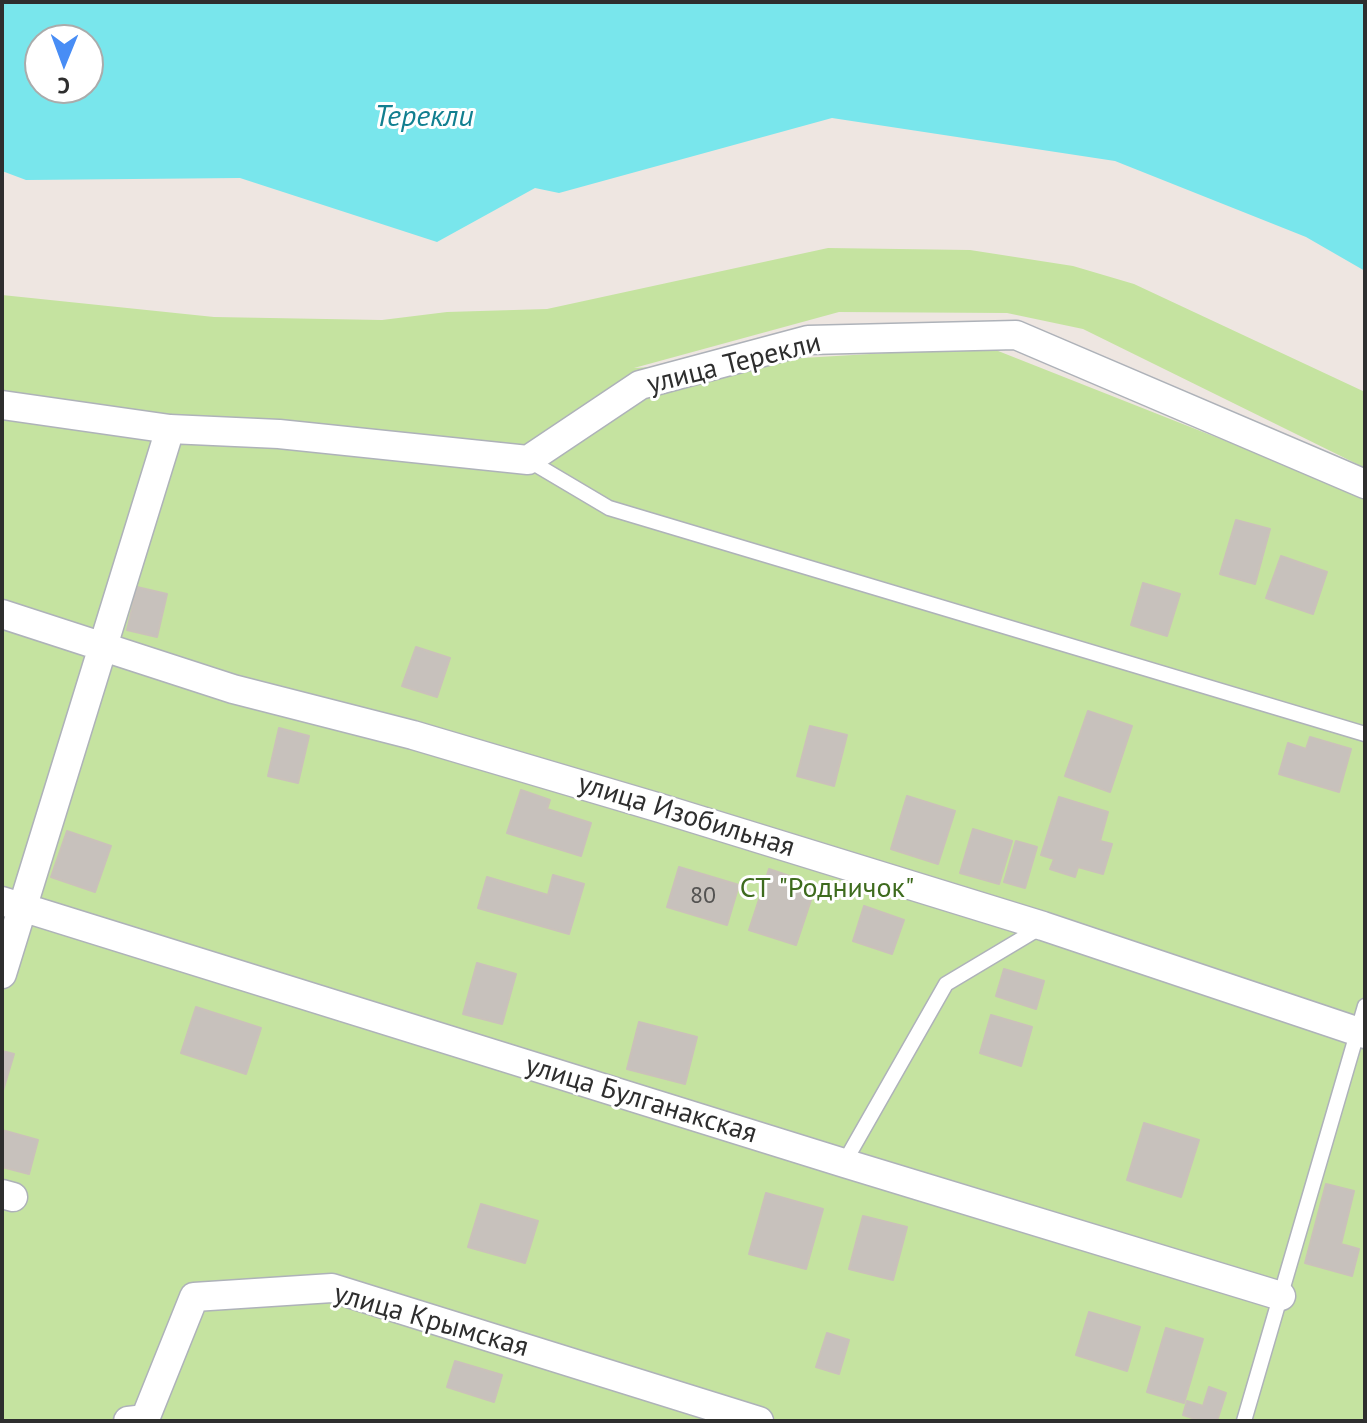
<!DOCTYPE html>
<meta charset="utf-8">
<style>
body{margin:0}
#map{position:relative;width:1367px;height:1423px;overflow:hidden;background:#eee6e1;font-family:"PT Sans",sans-serif}
canvas{display:block}
.frame{position:absolute;inset:0;border:4px solid #2e2e2e;pointer-events:none}
.north{position:absolute;left:24px;top:24px;width:80px;height:80px;box-sizing:border-box;background:#fff;border:2px solid #ababab;border-radius:50%;rotate:181deg;font-size:22px;font-weight:700;line-height:32px;text-align:center;color:#2e2e2e}
.north::after{content:'';display:block;margin:auto;width:28px;height:36px;background:#488df5;clip-path:polygon(50% 0,100% 100%,50% 72%,0 100%)}
</style>
<div id="map">
<canvas width="1367" height="1423"></canvas>
<div class="frame"></div>
<div class="north">С</div>
</div>
<script>
const g = document.querySelector('canvas').getContext('2d');
g.lineJoin = 'round';
function fillPath(path, color) {
  g.fillStyle = color;
  g.fill(path, 'evenodd');
}
function poly(rows) {
  const path = new Path2D();
  for (const r of rows) {
    path.moveTo(r[0], r[1]);
    for (let i = 2; i < r.length; i += 2) path.lineTo(r[i], r[i + 1]);
  }
  return path;
}
function stroke(path, color, width, dash) {
  g.strokeStyle = color;
  g.lineWidth = width;
  g.lineCap = dash ? 'butt' : 'round';
  g.setLineDash(dash || []);
  g.stroke(path);
}
function label(font, color, halo, rows, align = 'center') {
  g.font = font + ' "PT Sans",sans-serif';
  g.lineWidth = 6;
  g.setLineDash([]);
  g.textBaseline = 'middle';
  g.strokeStyle = halo;
  g.fillStyle = color;
  for (const [text, x, y, turn = 0] of rows) {
    g.save();
    g.translate(x, y);
    g.rotate((+turn || 0) * Math.PI / 180);
    g.textAlign = isNaN(turn) ? turn : align;
    if (halo) g.strokeText(text, 0, 0);
    g.fillText(text, 0, 0);
    g.restore();
  }
}
const green = poly([
 [828,248,970,250,1073,266,1134,284,1365,392,1365,468,1083,329,1007,313,839,312,634,368,988,347,1365,496,1365,1421,2,1421,2,295,214,317,382,320,447,312,547,309]
]);
const water = poly([
 [2,2,1365,2,1365,271,1306,237,1115,161,832,118,559,193,535,188,437,242,240,178,26,180,2,171],
 [40,40,88,40,88,88,40,88]
]);
const building = poly([
 [1236,520,1270,529,1255,584,1220,574,1236,520],
 [1281,556,1327,572,1313,614,1266,598,1281,556],
 [1143,583,1180,594,1167,636,1131,625,1143,583],
 [137,587,167,594,157,637,127,630,137,587],
 [416,647,450,658,437,697,402,686,416,647],
 [1088,711,1132,726,1110,792,1065,776,1088,711],
 [810,726,847,735,834,786,797,776,810,726],
 [279,728,309,736,298,783,268,776,279,728],
 [1310,737,1351,749,1339,792,1279,774,1288,743,1306,749,1310,737],
 [521,790,550,800,547,809,591,823,581,856,507,833,521,790],
 [907,796,955,811,938,864,891,849,907,796],
 [1059,797,1108,812,1100,841,1112,844,1103,874,1078,867,1075,877,1050,869,1054,859,1041,855,1059,797],
 [973,829,1012,841,999,884,960,873,973,829],
 [67,831,111,846,95,892,51,877,67,831],
 [1016,841,1037,847,1025,888,1004,882,1016,841],
 [679,867,739,885,727,925,667,907,679,867],
 [769,869,816,885,796,945,749,930,769,869],
 [553,875,584,884,569,934,478,908,487,877,548,895,553,875],
 [864,906,904,920,892,954,853,941,864,906],
 [477,963,516,974,502,1024,463,1014,477,963],
 [1004,969,1044,981,1036,1009,996,996,1004,969],
 [196,1007,261,1028,246,1074,181,1053,196,1007],
 [991,1015,1032,1027,1021,1066,980,1053,991,1015],
 [639,1022,697,1037,685,1084,627,1069,639,1022],
 [2,1051,14,1054,2,1094,2,1051],
 [1144,1123,1199,1140,1181,1197,1127,1180,1144,1123],
 [2,1130,38,1140,29,1174,2,1167,2,1130],
 [1326,1184,1354,1191,1341,1244,1359,1249,1352,1276,1305,1263,1326,1184],
 [766,1193,823,1209,806,1269,749,1254,766,1193],
 [481,1204,538,1221,525,1263,468,1247,481,1204],
 [863,1216,907,1227,893,1280,849,1269,863,1216],
 [1089,1312,1140,1327,1127,1371,1076,1355,1089,1312],
 [1166,1328,1203,1339,1184,1403,1147,1392,1166,1328],
 [827,1333,849,1340,839,1374,816,1367,827,1333],
 [455,1361,502,1375,494,1402,447,1387,455,1361],
 [1209,1387,1226,1393,1217,1421,1202,1421,1183,1415,1187,1401,1203,1406,1209,1387]
]);
const lane = poly([
 [528,460,609,508,1365,734],
 [844,1163,946,984,1043,926],
 [1244,1421,1365,1006]
]);
const street = poly([
 [2,405,170,429,279,434,528,460,640,385,808,340,1016,335,1365,484],
 [2,614,233,689,413,735,660,808,1043,926,1365,1034],
 [2,901,844,1163,1281,1296],
 [2,974,170,429],
 [2,1194,13,1197],
 [128,1421,145,1419,194,1297,332,1288,759,1421]
]);
const numberNames = [
 ["80",703,896]
];
const streetNames = [
 ["улица Терекли",734,364,-14],
 ["улица Изобильная",686,816,17],
 ["улица Булганакская",641,1100,17],
 ["улица Крымская",431,1321,16]
];
const parkNames = [
 ["СТ \"Родничок\"",827,889]
];
const waterNames = [
 ["Терекли",424,117]
];
fillPath(green, '#c5e3a0');
fillPath(water, '#79e6ec');
fillPath(building, '#c7c1bc');
stroke(building, '#cac1ba', 2);
stroke(lane, '#aeb2b9', 17);
stroke(street, '#aeb2b9', 31);
stroke(lane, '#fff', 14);
stroke(street, '#fff', 28);
label('24px', '#545352', null, numberNames);
label('28px', '#2e2e2e', '#fff', streetNames);
label('28px', '#3e6b1e', '#fff', parkNames);
label('italic 30px', '#127f90', '#fff', waterNames);
</script>
